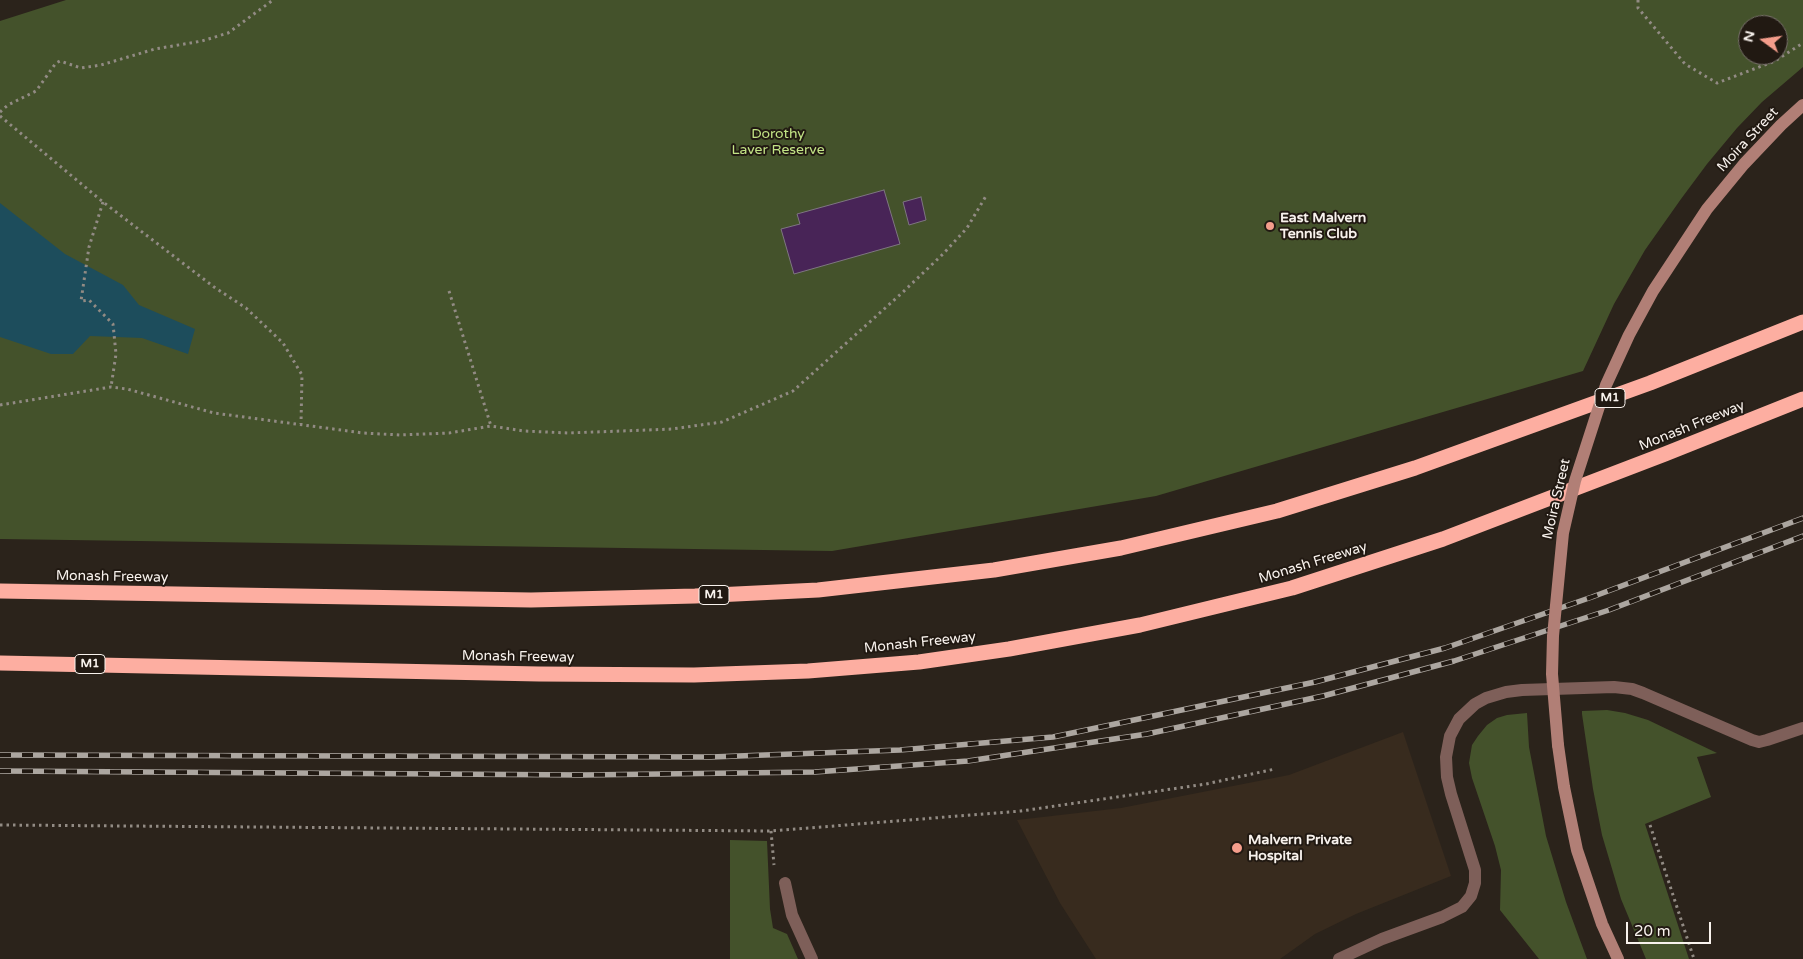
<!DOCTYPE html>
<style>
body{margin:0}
#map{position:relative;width:1803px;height:959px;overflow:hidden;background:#2b231b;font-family:"Varela Round",sans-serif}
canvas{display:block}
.north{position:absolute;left:1738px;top:15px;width:50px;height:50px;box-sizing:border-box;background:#211912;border:1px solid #77706a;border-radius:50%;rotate:284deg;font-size:14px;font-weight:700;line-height:20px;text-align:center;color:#f8f2ed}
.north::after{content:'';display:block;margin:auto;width:18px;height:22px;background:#f49d8b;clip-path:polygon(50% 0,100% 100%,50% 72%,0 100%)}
.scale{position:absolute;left:1626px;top:922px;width:85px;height:22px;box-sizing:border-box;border:2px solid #f8f2ed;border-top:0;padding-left:6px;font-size:15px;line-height:18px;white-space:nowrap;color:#f8f2ed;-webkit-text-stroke:4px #211912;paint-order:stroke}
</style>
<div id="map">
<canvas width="1803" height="959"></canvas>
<div class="north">N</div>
<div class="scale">20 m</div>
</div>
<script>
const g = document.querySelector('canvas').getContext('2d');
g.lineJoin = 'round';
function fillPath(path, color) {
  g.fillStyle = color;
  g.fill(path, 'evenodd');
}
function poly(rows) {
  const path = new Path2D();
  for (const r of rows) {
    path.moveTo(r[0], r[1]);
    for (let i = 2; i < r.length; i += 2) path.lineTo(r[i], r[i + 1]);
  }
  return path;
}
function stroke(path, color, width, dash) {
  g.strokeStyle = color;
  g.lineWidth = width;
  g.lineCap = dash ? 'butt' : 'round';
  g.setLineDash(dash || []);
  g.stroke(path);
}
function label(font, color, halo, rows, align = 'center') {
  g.font = font + ' "Varela Round",sans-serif';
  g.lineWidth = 4;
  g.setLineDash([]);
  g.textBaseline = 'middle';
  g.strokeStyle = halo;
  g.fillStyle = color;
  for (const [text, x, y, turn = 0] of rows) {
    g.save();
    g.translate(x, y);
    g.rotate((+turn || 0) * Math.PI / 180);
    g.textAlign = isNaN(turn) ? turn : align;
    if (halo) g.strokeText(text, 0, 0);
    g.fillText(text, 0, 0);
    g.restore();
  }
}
const built = poly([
 [1403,732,1451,876,1356,914,1315,934,1280,959,1096,959,1060,903,1017,820,1121,808,1289,775]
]);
const green = poly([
 [66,0,1803,0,1803,67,1762,102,1737,128,1707,164,1681,199,1645,250,1614,304,1583,371,1156,496,832,551,0,539,0,21],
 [1748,25,1778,25,1778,55,1748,55],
 [1607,710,1625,713,1648,720,1717,753,1697,757,1711,797,1645,824,1689,959,1646,959,1621,899,1602,835,1593,789,1582,714,1582,711],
 [1527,713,1529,747,1546,836,1566,902,1587,959,1539,959,1500,910,1501,870,1495,846,1472,778,1469,763,1472,745,1478,736,1487,725,1497,718,1507,715],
 [730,840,767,841,770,909,773,928,787,934,798,959,730,959]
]);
const water = poly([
 [0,203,65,254,123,285,139,305,195,329,188,354,142,338,90,336,73,354,51,354,0,337]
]);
const building = poly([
 [884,190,900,244,794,274,781,229,800,224,797,214,884,190],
 [921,197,926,220,909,225,903,202,921,197]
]);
const path = poly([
 [1638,0,1638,8,1685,64,1717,83,1775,61,1803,43],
 [0,112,8,105,36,91,56,63,60,61,81,68,101,65,155,49,202,41,228,33,273,0],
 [0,116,103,202,214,287,246,308,283,343,302,375,301,424],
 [103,202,89,247,81,301,89,300,113,324,116,354,111,387],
 [449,291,491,426],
 [0,405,111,387,127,389,214,413,363,433,400,435,449,433,491,426,524,431,568,433,672,429,722,422,793,391,903,292,943,254,967,228,986,196],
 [0,825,771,831,1021,811,1206,784,1275,769],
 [1650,825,1694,959],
 [771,831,774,865]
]);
const street = poly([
 [785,883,792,915,812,959],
 [1339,959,1382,939,1442,917,1462,907,1471,896,1475,883,1475,870,1451,794,1447,777,1446,757,1450,736,1459,719,1475,704,1486,698,1506,692,1522,690,1614,687,1632,689,1643,693,1752,740,1759,742,1767,740,1803,728]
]);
const secondary = poly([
 [1558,745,1564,787,1577,850,1602,924,1618,959]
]);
const highway = poly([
 [0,591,531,600,695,596,818,590,994,570,1121,548,1277,511,1415,468,1650,383,1803,322],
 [0,663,539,674,694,675,808,671,919,662,1009,649,1140,625,1292,588,1443,539,1665,454,1803,399]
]);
const rail = poly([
 [0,755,711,757,900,750,1053,737,1315,682,1445,648,1592,597,1803,518],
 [0,771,583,775,815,772,968,761,1147,734,1323,696,1454,661,1609,610,1803,536]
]);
const secondaryBridge = poly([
 [1558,745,1552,674,1553,636,1563,533,1575,481,1606,385,1629,335,1653,291,1707,209,1744,164,1781,125,1803,105]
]);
const markers = [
 [1270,226,5,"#f49d8b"],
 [1237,848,6,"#f49d8b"]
];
const shields = [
 [1610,398,30],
 [714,595,30],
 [90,664,30]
];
const shieldNames = [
 ["M1",1610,398],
 ["M1",714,595],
 ["M1",90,664]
];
const parkNames = [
 ["Dorothy",778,134],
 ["Laver Reserve",778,150]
];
const streetNames = [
 ["Moira Street",1748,140,-47],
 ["Monash Freeway",1692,426,-22],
 ["Moira Street",1557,499,-77],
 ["Monash Freeway",1313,563,-17],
 ["Monash Freeway",112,577,1],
 ["Monash Freeway",920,643,-6],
 ["Monash Freeway",518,657,1]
];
const poiNames = [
 ["East Malvern",1280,218],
 ["Tennis Club",1280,234],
 ["Malvern Private",1248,840],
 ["Hospital",1248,856]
];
fillPath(built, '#382b1e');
fillPath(green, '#44522b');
fillPath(water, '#1d4d5c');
fillPath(building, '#482457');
stroke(building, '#7e7681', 1);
stroke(path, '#928b84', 3, [2.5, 4]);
stroke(street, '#7e5f59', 12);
stroke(secondary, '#b17f76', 12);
stroke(highway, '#fdaea1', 15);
stroke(rail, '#aca6a0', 5.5);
stroke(rail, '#211912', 4, [11]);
stroke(secondaryBridge, '#b17f76', 12);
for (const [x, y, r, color] of markers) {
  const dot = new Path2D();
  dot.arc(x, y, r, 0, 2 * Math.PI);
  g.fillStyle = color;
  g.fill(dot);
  stroke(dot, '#211912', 2);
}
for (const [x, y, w] of shields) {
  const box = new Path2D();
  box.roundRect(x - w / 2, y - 9.5, w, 19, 4);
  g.fillStyle = '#211912';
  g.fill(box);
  stroke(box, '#f8f2ed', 1);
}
label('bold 12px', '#f8f2ed', null, shieldNames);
label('14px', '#c3e486', '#211912', parkNames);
label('14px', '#f8f2ed', '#211912', streetNames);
label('bold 14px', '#f8f2ed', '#211912', poiNames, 'left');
</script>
